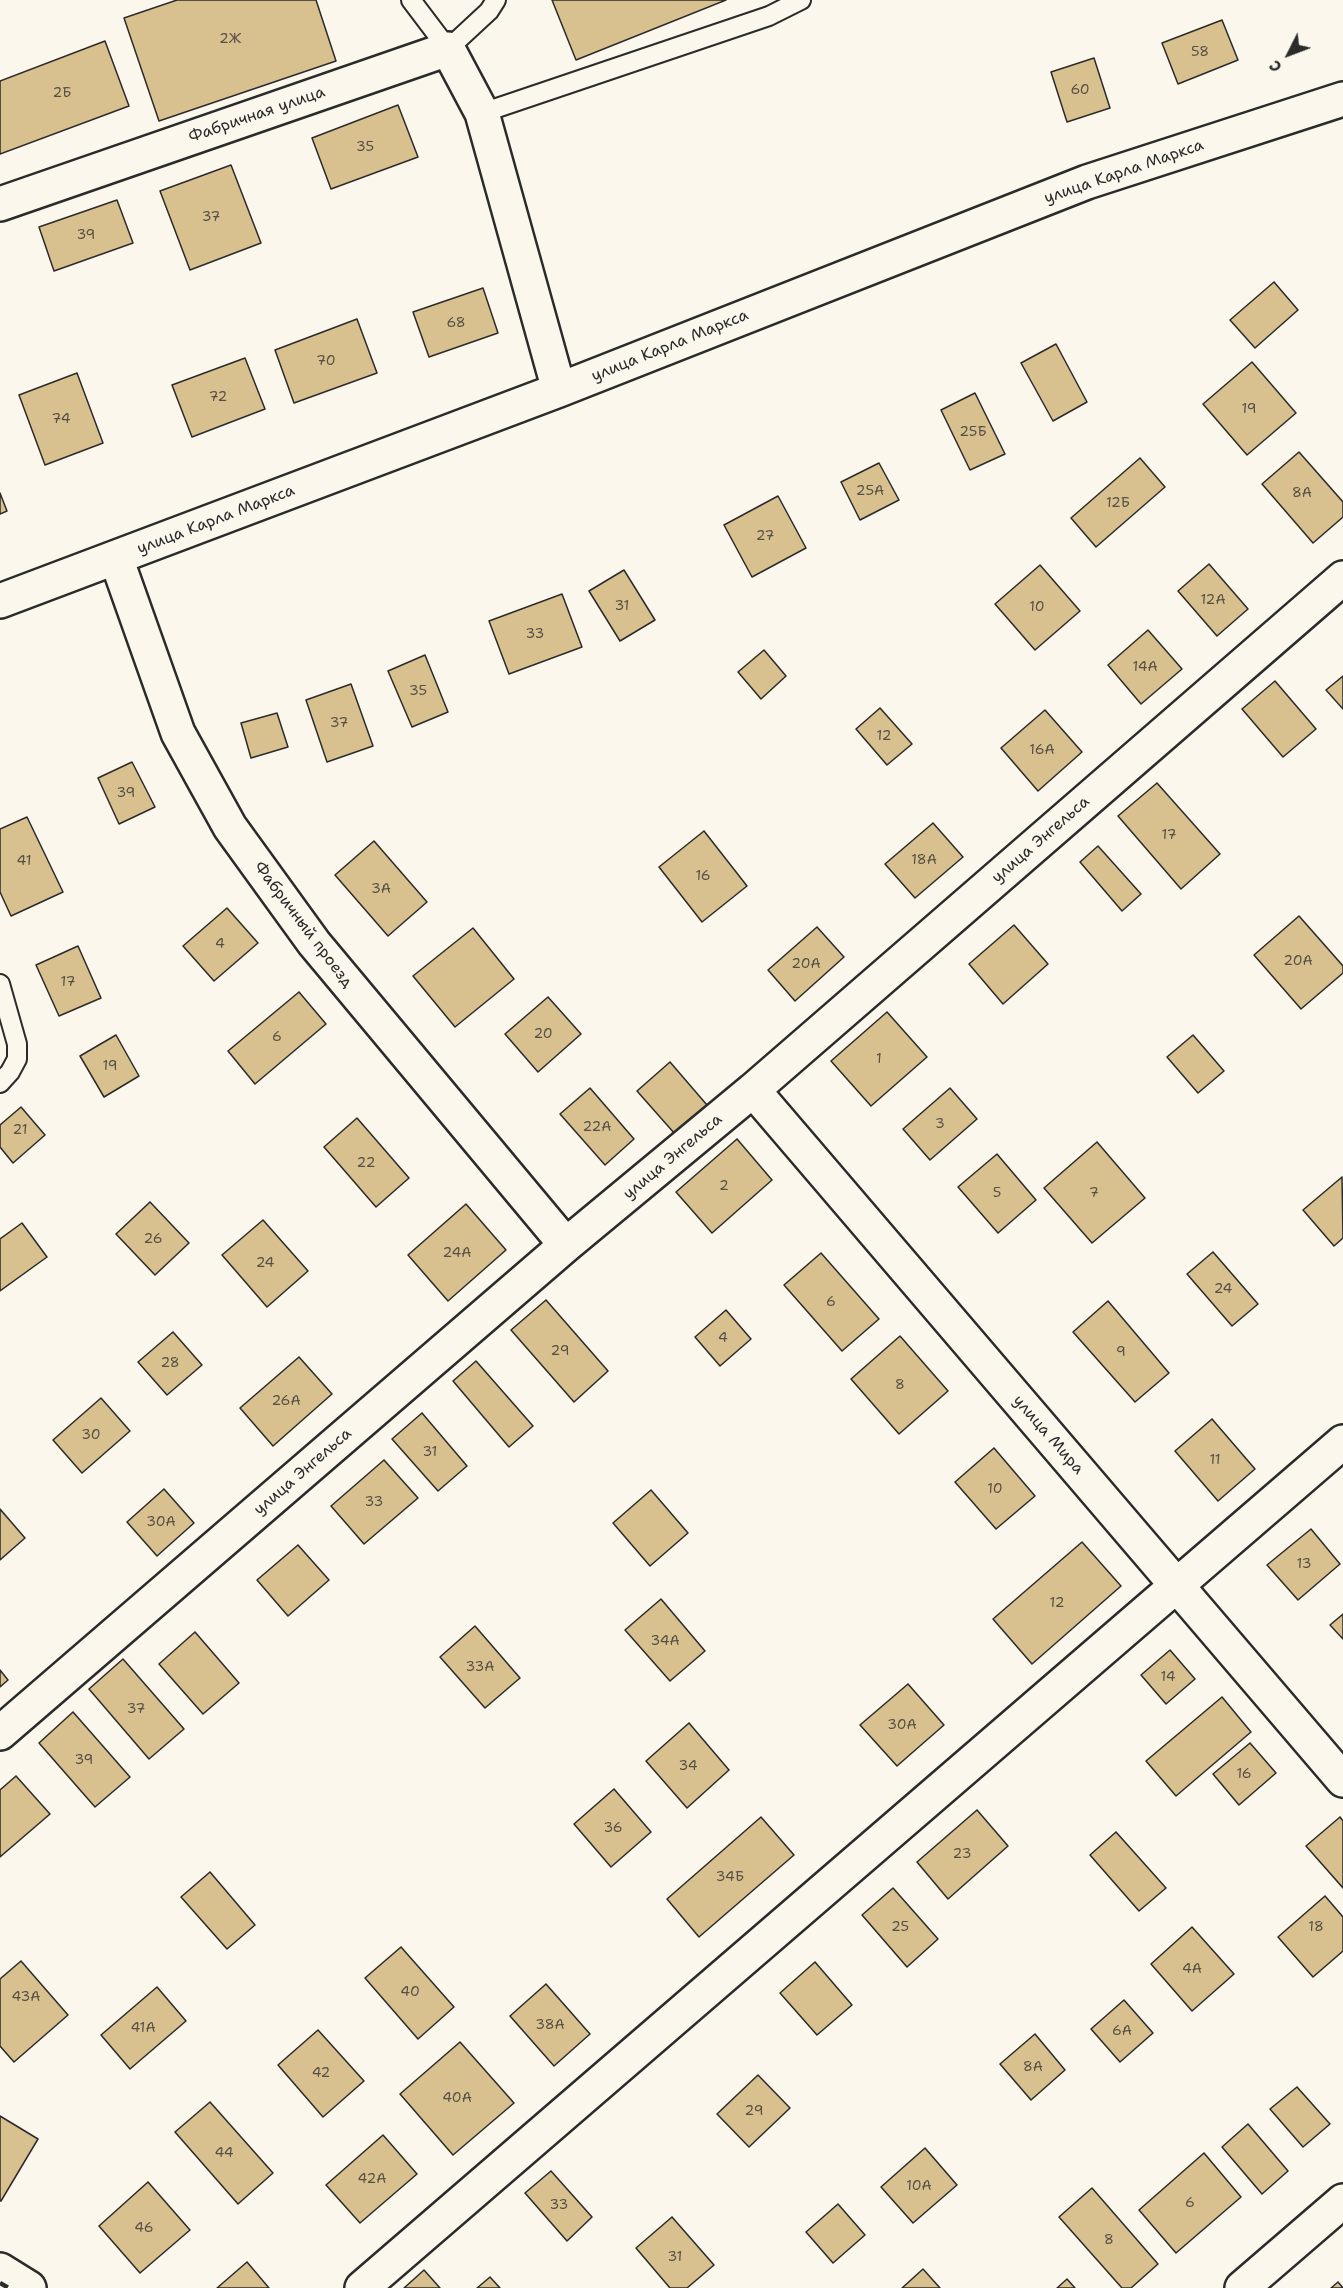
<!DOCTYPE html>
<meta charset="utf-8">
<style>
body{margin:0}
#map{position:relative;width:1343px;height:2288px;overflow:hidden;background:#fbf7ec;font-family:"Shantell Sans",sans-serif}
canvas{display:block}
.north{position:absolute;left:1259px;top:24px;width:60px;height:60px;-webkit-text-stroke:4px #fbf7ec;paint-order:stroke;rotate:228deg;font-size:16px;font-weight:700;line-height:24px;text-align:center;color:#2b2b2b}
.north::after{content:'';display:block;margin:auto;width:21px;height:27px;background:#2b2b2b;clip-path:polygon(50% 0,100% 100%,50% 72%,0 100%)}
</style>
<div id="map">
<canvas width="1343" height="2288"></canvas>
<div class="north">С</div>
</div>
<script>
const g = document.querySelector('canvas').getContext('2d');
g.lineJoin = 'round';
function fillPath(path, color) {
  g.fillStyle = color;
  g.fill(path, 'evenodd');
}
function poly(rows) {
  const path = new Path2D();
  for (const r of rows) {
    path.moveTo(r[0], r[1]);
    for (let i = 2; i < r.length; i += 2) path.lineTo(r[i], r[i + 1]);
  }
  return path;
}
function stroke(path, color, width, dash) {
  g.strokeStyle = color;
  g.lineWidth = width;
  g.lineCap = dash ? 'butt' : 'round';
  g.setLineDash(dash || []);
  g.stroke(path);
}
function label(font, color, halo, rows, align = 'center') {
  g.font = font + ' "Shantell Sans",sans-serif';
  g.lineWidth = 5;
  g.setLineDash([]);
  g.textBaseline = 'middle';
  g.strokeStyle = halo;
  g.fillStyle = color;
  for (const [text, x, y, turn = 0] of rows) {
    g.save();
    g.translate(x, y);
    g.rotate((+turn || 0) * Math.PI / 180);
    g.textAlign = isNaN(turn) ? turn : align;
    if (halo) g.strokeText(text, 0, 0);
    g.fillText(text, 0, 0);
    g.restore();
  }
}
const building = poly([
 [177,0,316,0,336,61,159,121,124,18,177,0],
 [552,0,726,0,576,60,552,0],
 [1222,20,1238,60,1178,84,1162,43,1222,20],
 [105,41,129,106,0,154,0,81,105,41],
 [1094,58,1110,108,1067,122,1051,72,1094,58],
 [398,105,418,157,331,189,312,138,398,105],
 [231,165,261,243,190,270,160,191,231,165],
 [117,200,133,243,54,271,39,227,117,200],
 [1274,282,1298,310,1255,348,1230,320,1274,282],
 [483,288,498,333,429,357,413,312,483,288],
 [357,319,377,373,294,403,275,350,357,319],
 [1056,344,1087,402,1053,421,1021,363,1056,344],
 [245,358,265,409,192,437,172,385,245,358],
 [1252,362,1296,413,1247,455,1203,404,1252,362],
 [77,373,103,443,45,465,19,395,77,373],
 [975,393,1005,454,970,470,941,410,975,393],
 [1299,452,1343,502,1343,517,1313,543,1262,484,1299,452],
 [1140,458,1165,487,1096,547,1071,518,1140,458],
 [879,463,899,500,860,520,841,482,879,463],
 [0,493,7,511,0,514,0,493],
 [778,496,806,548,752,577,724,525,778,496],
 [1209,564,1248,609,1217,636,1178,591,1209,564],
 [1040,565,1080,611,1035,650,995,604,1040,565],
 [624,570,655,620,620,641,589,591,624,570],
 [562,594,582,647,509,674,489,621,562,594],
 [1148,630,1182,669,1141,704,1108,665,1148,630],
 [764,650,786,676,761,699,738,672,764,650],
 [425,655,448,712,412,727,388,671,425,655],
 [1343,676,1343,709,1326,690,1343,676],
 [1275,681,1316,729,1283,757,1242,709,1275,681],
 [351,684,373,746,327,762,306,700,351,684],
 [880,708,912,744,887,765,856,729,880,708],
 [1045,710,1082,752,1038,791,1001,748,1045,710],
 [277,713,288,747,251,758,241,723,277,713],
 [132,762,155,807,119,824,98,778,132,762],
 [1157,783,1220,854,1181,889,1118,816,1157,783],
 [27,817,63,892,11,916,0,892,0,829,27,817],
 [933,823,963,857,915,898,885,864,933,823],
 [704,831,747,886,702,922,659,867,704,831],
 [374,841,427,902,388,936,335,875,374,841],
 [1098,846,1141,894,1122,911,1080,862,1098,846],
 [227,908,258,943,214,981,183,946,227,908],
 [1299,916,1343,966,1343,973,1301,1009,1254,955,1299,916],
 [1014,925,1048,964,1003,1004,969,964,1014,925],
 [817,927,844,957,795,1001,768,970,817,927],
 [473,928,514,979,455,1027,413,976,473,928],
 [78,946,101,998,59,1016,36,965,78,946],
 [299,992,326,1024,255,1084,228,1051,299,992],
 [548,997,581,1034,538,1072,505,1034,548,997],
 [887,1012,927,1057,871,1106,831,1061,887,1012],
 [116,1035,139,1076,104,1097,80,1056,116,1035],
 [1193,1035,1224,1071,1198,1093,1167,1057,1193,1035],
 [670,1062,707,1105,675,1134,637,1091,670,1062],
 [590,1088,634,1139,605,1165,560,1114,590,1088],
 [950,1088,977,1119,930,1160,903,1129,950,1088],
 [21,1107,45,1135,13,1163,0,1147,0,1125,21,1107],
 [357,1118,409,1178,376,1207,324,1147,357,1118],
 [737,1139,772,1180,712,1233,676,1192,737,1139],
 [1097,1142,1145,1198,1092,1243,1044,1188,1097,1142],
 [997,1154,1036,1200,998,1233,958,1187,997,1154],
 [1342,1177,1343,1238,1334,1246,1303,1210,1342,1177],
 [150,1202,189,1243,155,1275,116,1234,150,1202],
 [466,1204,506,1250,448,1301,408,1255,466,1204],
 [263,1220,308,1271,267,1307,222,1255,263,1220],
 [22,1223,47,1257,0,1291,0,1239,22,1223],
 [1213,1252,1258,1304,1232,1326,1187,1274,1213,1252],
 [821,1253,879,1319,842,1351,784,1285,821,1253],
 [546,1300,608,1371,574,1402,511,1330,546,1300],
 [1108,1301,1169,1373,1135,1402,1073,1332,1108,1301],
 [726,1310,751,1339,720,1366,695,1337,726,1310],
 [173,1332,202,1365,167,1395,138,1362,173,1332],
 [900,1336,948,1391,899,1434,851,1379,900,1336],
 [299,1357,332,1394,273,1446,240,1408,299,1357],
 [476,1361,533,1426,509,1447,453,1381,476,1361],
 [101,1398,130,1431,82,1473,53,1440,101,1398],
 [422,1413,467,1466,438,1491,392,1439,422,1413],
 [1212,1419,1255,1469,1218,1501,1175,1451,1212,1419],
 [994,1448,1035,1496,996,1529,955,1482,994,1448],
 [384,1460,418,1498,364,1544,331,1506,384,1460],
 [164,1489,194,1523,157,1556,127,1522,164,1489],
 [651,1490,688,1533,650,1566,613,1523,651,1490],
 [0,1509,25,1538,0,1560,0,1509],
 [1311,1529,1340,1564,1298,1600,1267,1565,1311,1529],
 [1082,1542,1121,1586,1032,1664,993,1619,1082,1542],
 [298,1545,329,1580,288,1616,257,1580,298,1545],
 [661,1599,705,1651,670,1681,625,1630,661,1599],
 [1343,1614,1343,1639,1330,1625,1343,1614],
 [475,1626,520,1678,485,1708,440,1657,475,1626],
 [195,1632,239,1683,203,1714,159,1664,195,1632],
 [1170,1650,1195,1679,1166,1704,1141,1675,1170,1650],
 [123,1659,184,1729,149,1759,89,1689,123,1659],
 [0,1670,8,1680,0,1687,0,1670],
 [908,1684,944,1725,897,1766,860,1725,908,1684],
 [1222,1697,1251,1732,1176,1796,1146,1761,1222,1697],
 [73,1712,130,1777,95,1807,39,1743,73,1712],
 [689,1723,729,1770,687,1808,646,1761,689,1723],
 [1250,1743,1276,1773,1239,1805,1213,1774,1250,1743],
 [16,1776,50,1814,0,1857,0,1790,16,1776],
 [614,1789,651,1832,611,1867,574,1824,614,1789],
 [977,1810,1008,1846,948,1899,917,1862,977,1810],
 [761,1817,794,1855,699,1937,667,1899,761,1817],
 [1340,1817,1343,1821,1343,1888,1306,1846,1340,1817],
 [1116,1832,1166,1888,1139,1911,1090,1855,1116,1832],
 [210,1872,255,1925,227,1949,181,1897,210,1872],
 [893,1888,938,1939,907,1967,862,1915,893,1888],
 [1325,1896,1343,1917,1343,1951,1313,1977,1278,1937,1325,1896],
 [1192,1927,1234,1974,1192,2011,1151,1964,1192,1927],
 [401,1947,454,2007,418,2039,365,1978,401,1947],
 [21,1961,68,2015,14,2062,0,2046,0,1979,21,1961],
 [815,1962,852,2005,817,2035,780,1993,815,1962],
 [546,1984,590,2034,554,2066,510,2016,546,1984],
 [157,1987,186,2021,130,2069,101,2035,157,1987],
 [1124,2000,1153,2033,1120,2062,1091,2029,1124,2000],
 [318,2030,364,2081,323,2117,278,2065,318,2030],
 [1035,2034,1065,2070,1031,2100,1000,2064,1035,2034],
 [460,2042,514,2103,453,2155,400,2094,460,2042],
 [758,2075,790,2108,749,2147,717,2114,758,2075],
 [1297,2087,1330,2124,1303,2147,1270,2109,1297,2087],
 [210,2102,273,2173,238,2204,175,2132,210,2102],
 [0,2116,38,2139,1,2201,0,2201,0,2116],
 [1248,2124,1288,2171,1262,2194,1222,2147,1248,2124],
 [383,2135,417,2174,360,2223,326,2185,383,2135],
 [925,2148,957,2185,913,2223,881,2187,925,2148],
 [1204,2153,1241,2197,1176,2253,1139,2210,1204,2153],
 [551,2171,592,2217,567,2241,525,2193,551,2171],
 [148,2182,190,2230,140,2273,99,2226,148,2182],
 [1092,2188,1158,2264,1131,2288,1122,2288,1059,2217,1092,2188],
 [838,2204,865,2235,833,2263,806,2232,838,2204],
 [672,2217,714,2265,687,2288,670,2288,636,2248,672,2217],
 [247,2262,269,2288,217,2288,247,2262],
 [923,2269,940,2288,902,2288,923,2269],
 [424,2270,440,2288,404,2288,424,2270],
 [490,2277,500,2288,477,2288,490,2277],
 [1067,2279,1075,2288,1057,2288,1067,2279],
 [1338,2282,1343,2288,1331,2288,1338,2282]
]);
const service = poly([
 [411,0,448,49,489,11,496,0],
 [482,113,769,16,801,0],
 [0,984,17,1044,17,1059,10,1072,0,1083]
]);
const minor = poly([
 [0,204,448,49,482,113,559,390],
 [116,558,178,733,230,827,314,943,566,1245],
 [0,601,559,390,1087,182,1343,99],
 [753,1090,1343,1780],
 [0,1733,566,1245,753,1090,1343,578],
 [0,2270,29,2288],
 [362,2288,1343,1442],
 [1242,2288,1343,2201]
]);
const rail = poly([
 [0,2283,9,2288]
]);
const numberNames = [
 ["2Ж",230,39],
 ["58",1200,52],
 ["60",1080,90],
 ["2Б",62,93],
 ["35",365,147],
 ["37",211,217],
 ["39",86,235],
 ["68",456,323],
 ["70",326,361],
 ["72",218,397],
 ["19",1249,409],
 ["74",61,419],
 ["25Б",973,432],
 ["25А",870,491],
 ["8А",1302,493],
 ["12Б",1118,503],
 ["27",765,536],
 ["12А",1213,600],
 ["31",622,606],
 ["10",1037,607],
 ["33",535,634],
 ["14А",1145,667],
 ["35",418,691],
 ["37",339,723],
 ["12",884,736],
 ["16А",1042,750],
 ["39",126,793],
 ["17",1169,835],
 ["18А",924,860],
 ["41",24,861],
 ["16",703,876],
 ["3А",381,889],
 ["4",220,944],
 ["20А",1298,961],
 ["20А",806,964],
 ["17",68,982],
 ["20",543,1034],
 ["6",277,1037],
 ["1",879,1059],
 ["19",110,1066],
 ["3",940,1124],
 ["22А",597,1127],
 ["21",20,1130],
 ["22",366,1163],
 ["2",724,1186],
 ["5",997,1193],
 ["7",1094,1193],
 ["26",153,1239],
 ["24А",457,1253],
 ["24",265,1263],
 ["24",1223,1289],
 ["6",831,1302],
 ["4",723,1338],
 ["29",560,1351],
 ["9",1121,1352],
 ["28",170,1363],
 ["8",900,1385],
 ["26А",286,1401],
 ["30",91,1435],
 ["31",430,1452],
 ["11",1215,1460],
 ["10",995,1489],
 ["33",374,1502],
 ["30А",161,1522],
 ["13",1304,1564],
 ["12",1057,1603],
 ["34А",665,1641],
 ["33А",480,1667],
 ["14",1168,1677],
 ["37",136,1709],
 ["30А",902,1725],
 ["39",84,1760],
 ["34",688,1766],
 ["16",1244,1774],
 ["36",613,1828],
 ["23",962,1854],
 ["34Б",730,1877],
 ["25",900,1927],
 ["18",1316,1927],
 ["4А",1192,1969],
 ["40",410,1992],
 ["43А",26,1997],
 ["38А",550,2025],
 ["41А",143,2028],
 ["6А",1122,2031],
 ["8А",1033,2067],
 ["42",321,2073],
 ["40А",457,2098],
 ["29",754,2111],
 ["44",224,2153],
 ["42А",372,2179],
 ["10А",919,2186],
 ["6",1190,2203],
 ["33",559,2205],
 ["46",144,2228],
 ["8",1109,2240],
 ["31",675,2257]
];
const streetNames = [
 ["Фабричная улица",257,115,-19],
 ["улица Карла Маркса",1124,172,-19],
 ["улица Карла Маркса",670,346,-22],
 ["улица Карла Маркса",216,520,-21],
 ["улица Энгельса",1041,840,-41],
 ["Фабричный проезд",303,925,53],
 ["улица Энгельса",673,1157,-40],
 ["улица Мира",1048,1435,49],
 ["улица Энгельса",303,1472,-41]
];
fillPath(building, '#d8c08f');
stroke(building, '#2b2b2b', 1.5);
stroke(service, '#2b2b2b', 22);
stroke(minor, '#2b2b2b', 38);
stroke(service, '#fbf7ec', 18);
stroke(minor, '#fbf7ec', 33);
stroke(rail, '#2b2b2b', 4.5, [9, 4.5]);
label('14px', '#565044', null, numberNames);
label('16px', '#2b2b2b', '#fbf7ec', streetNames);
</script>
